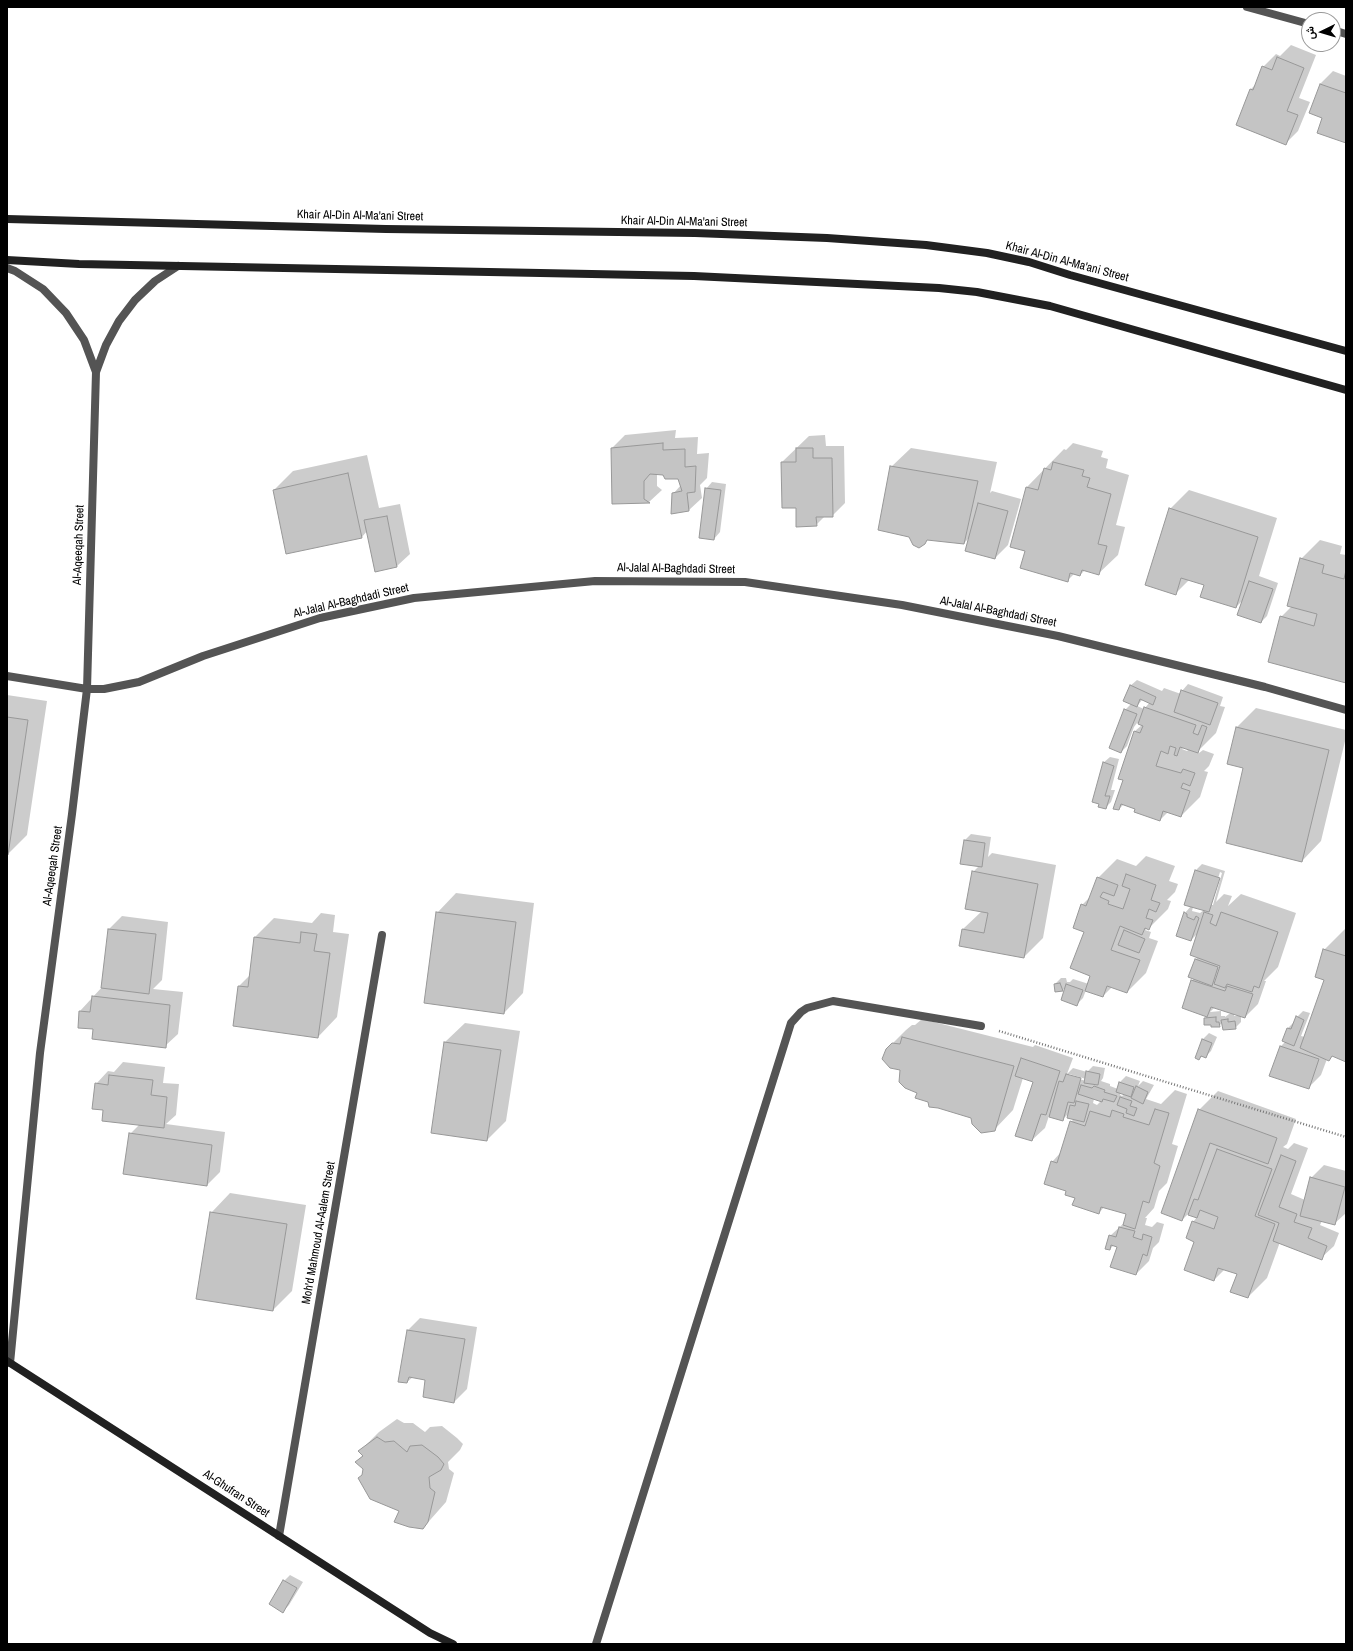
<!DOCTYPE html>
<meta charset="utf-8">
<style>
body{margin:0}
#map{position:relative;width:1353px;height:1651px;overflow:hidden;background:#fff;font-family:"Archivo Narrow",Vazirmatn,sans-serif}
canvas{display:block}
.frame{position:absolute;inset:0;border:8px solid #000;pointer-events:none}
.north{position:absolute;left:1301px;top:12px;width:40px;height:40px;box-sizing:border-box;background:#fff;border:1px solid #999;border-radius:50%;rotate:265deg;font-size:11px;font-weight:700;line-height:16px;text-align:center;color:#000}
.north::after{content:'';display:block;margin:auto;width:14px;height:18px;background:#000;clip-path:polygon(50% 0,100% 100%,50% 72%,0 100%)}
</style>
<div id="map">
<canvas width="1353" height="1651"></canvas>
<div class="frame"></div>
<div class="north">ش</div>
</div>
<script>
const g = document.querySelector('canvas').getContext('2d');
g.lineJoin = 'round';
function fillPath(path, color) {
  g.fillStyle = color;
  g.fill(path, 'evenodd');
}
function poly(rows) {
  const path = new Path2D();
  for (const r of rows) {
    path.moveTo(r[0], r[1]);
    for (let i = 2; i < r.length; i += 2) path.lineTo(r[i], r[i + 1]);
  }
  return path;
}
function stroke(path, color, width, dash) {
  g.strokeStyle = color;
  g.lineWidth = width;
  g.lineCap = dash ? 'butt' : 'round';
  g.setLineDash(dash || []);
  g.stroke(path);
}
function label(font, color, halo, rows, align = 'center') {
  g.font = font + ' "Archivo Narrow",sans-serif';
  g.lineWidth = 3.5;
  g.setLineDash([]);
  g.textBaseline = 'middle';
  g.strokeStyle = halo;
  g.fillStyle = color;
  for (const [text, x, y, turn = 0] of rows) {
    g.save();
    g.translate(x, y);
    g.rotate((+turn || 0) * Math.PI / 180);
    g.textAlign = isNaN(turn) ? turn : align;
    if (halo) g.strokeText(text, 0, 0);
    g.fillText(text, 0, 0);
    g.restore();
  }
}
const shadow = poly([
 [1291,45,1316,55,1299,98,1310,102,1298,131,1285,144,1251,89,1256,84,1263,67,1276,54,1280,56],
 [1333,71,1346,76,1346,142,1323,117,1320,84],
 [676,430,675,438,698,437,697,454,709,453,707,478,700,485,702,498,689,510,673,494,681,485,678,478,657,474,657,486,662,490,649,502,613,503,612,448,625,435],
 [825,435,826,446,844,446,845,503,832,516,825,516,816,525,797,507,782,462,809,436],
 [1073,443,1103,451,1101,457,1108,459,1106,468,1129,475,1116,525,1125,527,1118,555,1098,574,1085,570,1080,575,1075,573,1067,581,1026,550,1011,546,1027,487,1064,449,1066,450],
 [911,448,997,462,990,493,992,491,1021,499,1008,545,995,558,970,537,964,543,928,539,924,544,891,467],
 [367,455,379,508,400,504,410,554,397,566,375,571,367,531,362,537,274,490,293,471],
 [712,482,726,484,720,532,714,539,706,489],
 [1189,490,1277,518,1259,576,1278,583,1267,616,1261,622,1243,600,1236,607,1205,584,1190,579,1175,594,1170,509],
 [1320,540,1342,546,1340,554,1346,555,1346,682,1281,617,1292,606,1301,559],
 [1137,680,1162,691,1164,688,1181,694,1182,691,1188,684,1223,697,1220,706,1225,707,1216,733,1197,752,1199,753,1203,750,1214,754,1209,766,1204,771,1208,772,1200,797,1181,816,1168,812,1160,820,1124,804,1119,809,1125,780,1119,778,1135,731,1142,725,1137,723,1134,727,1127,746,1121,752,1125,710,1131,704,1130,686],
 [1142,700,1150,702,1144,709,1137,706],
 [1184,747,1189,749,1187,751,1182,749],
 [7,695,47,701,27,835,8,854],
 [1256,708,1346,730,1346,737,1321,841,1302,861,1244,768,1237,727],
 [1110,757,1119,759,1111,790,1115,790,1111,802,1105,808,1103,763],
 [971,834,991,837,988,857,992,853,1056,865,1043,938,1024,957,963,929,982,911,973,872,979,866,964,841],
 [1146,856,1175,866,1169,881,1178,884,1175,892,1167,900,1171,901,1168,909,1149,928,1148,928,1145,930,1151,932,1149,938,1158,941,1146,973,1127,992,1112,987,1103,996,1086,990,1083,998,1077,1004,1066,987,1063,990,1055,984,1061,978,1066,978,1067,982,1070,982,1073,979,1089,984,1092,976,1082,905,1091,896,1098,878,1117,859,1136,866],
 [1202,864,1225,871,1216,902,1224,894,1232,896,1228,906,1241,894,1296,913,1278,967,1264,981,1266,981,1258,1004,1245,1017,1234,1013,1234,1016,1241,1016,1241,1022,1235,1028,1223,1022,1219,1026,1205,1019,1207,1016,1192,981,1194,978,1196,959,1198,957,1198,933,1191,940,1185,913,1191,906,1196,870],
 [1220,872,1222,873,1213,905,1210,905],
 [1193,907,1204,910,1200,913,1192,911],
 [1215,1007,1233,1013,1229,1014,1225,1017,1225,1016,1221,1016,1221,1011,1210,1012],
 [456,893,534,903,523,993,504,1013,437,913],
 [321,913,335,915,333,932,349,934,337,1017,318,1037,239,986,250,975,255,937,274,918,312,923],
 [122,916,168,922,162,980,153,989,183,992,178,1034,165,1046,94,1028,80,1011,103,986,109,929],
 [1346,928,1346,1061,1333,1055,1329,1060,1327,1059,1321,1075,1308,1088,1281,1046,1286,1041,1288,1028,1294,1022,1295,1023,1297,1017,1303,1011,1310,1013,1301,1036,1305,1037,1325,979,1324,950],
 [922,1019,1033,1047,1035,1045,1073,1058,1067,1074,1073,1068,1087,1072,1093,1066,1105,1068,1103,1078,1101,1081,1110,1084,1110,1086,1118,1089,1120,1082,1126,1076,1140,1081,1138,1086,1143,1081,1154,1085,1146,1099,1161,1104,1175,1090,1187,1094,1172,1144,1178,1146,1167,1183,1159,1191,1154,1208,1145,1218,1147,1218,1145,1225,1152,1227,1157,1222,1164,1224,1159,1242,1153,1248,1149,1261,1136,1274,1118,1246,1114,1245,1110,1249,1110,1236,1124,1223,1127,1214,1104,1207,1099,1213,1076,1197,1068,1191,1052,1162,1062,1151,1071,1122,1074,1119,1069,1113,1062,1120,1049,1116,1045,1128,1032,1140,1034,1081,1023,1078,1013,1110,994,1130,972,1117,929,1102,918,1092,887,1049,906,1030,912,1025,915,1025],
 [1069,1074,1086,1079,1086,1081,1069,1076],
 [1121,1092,1125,1094,1122,1096,1120,1095],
 [1094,1099,1101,1101,1097,1105,1093,1103],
 [465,1023,520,1031,506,1121,487,1140,432,1132,445,1042],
 [1209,1033,1217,1037,1211,1051,1205,1057,1202,1056,1199,1059,1196,1058,1203,1039],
 [123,1062,165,1067,163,1083,179,1084,176,1115,166,1124,225,1132,220,1172,207,1185,130,1134,139,1125,105,1109,96,1084,108,1071,114,1072],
 [1218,1091,1296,1119,1287,1144,1283,1147,1288,1149,1294,1143,1308,1148,1291,1194,1305,1200,1311,1178,1324,1165,1346,1171,1346,1213,1334,1224,1322,1221,1320,1225,1339,1233,1334,1246,1321,1258,1280,1242,1267,1278,1248,1297,1238,1274,1225,1269,1214,1280,1196,1241,1193,1222,1197,1217,1188,1214,1182,1220,1199,1110],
 [230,1193,306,1205,292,1291,273,1310,211,1213],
 [420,1318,477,1327,467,1389,454,1402,426,1379,413,1377,407,1382,408,1330],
 [397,1419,404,1423,413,1423,425,1432,430,1427,442,1426,457,1438,463,1444,460,1450,448,1462,449,1469,454,1473,446,1502,423,1528,401,1510,363,1474,365,1469,356,1462,363,1455,360,1451,379,1432],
 [290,1575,303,1582,289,1605,283,1611,284,1581]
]);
const building = poly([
 [1277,57,1304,68,1287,111,1298,115,1286,145,1236,125,1250,89,1253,90,1262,66,1272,70,1277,57],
 [1320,84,1346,93,1346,143,1317,133,1322,118,1309,113,1320,84],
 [663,443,663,450,685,449,685,467,696,466,695,492,687,493,689,511,671,514,672,493,682,491,678,479,665,479,663,475,650,474,644,481,644,499,650,503,612,504,611,448,663,443],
 [796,448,813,448,813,458,832,458,833,517,816,517,817,526,796,527,796,508,782,508,781,462,796,462,796,448],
 [1053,462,1084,470,1082,476,1090,478,1087,487,1111,494,1098,544,1107,546,1099,575,1082,570,1080,576,1070,573,1068,582,1020,568,1025,551,1010,547,1026,487,1038,490,1044,468,1051,470,1053,462],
 [890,466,978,481,964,544,927,540,925,544,919,548,913,545,909,537,878,530,890,466],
 [348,473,362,538,286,554,273,490,348,473],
 [705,488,721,490,714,540,699,538,705,488],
 [978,503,1008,511,995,559,965,551,978,503],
 [1169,508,1258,537,1236,608,1200,597,1204,585,1181,578,1176,595,1145,585,1169,508],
 [387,516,397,567,375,572,364,520,387,516],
 [1300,558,1324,565,1322,573,1344,579,1346,570,1346,683,1268,662,1280,616,1314,626,1317,614,1287,606,1300,558],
 [1249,581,1273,589,1261,623,1237,615,1249,581],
 [1130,685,1156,697,1153,705,1140,699,1137,707,1123,701,1130,685],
 [1181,690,1218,703,1210,725,1174,712,1181,690],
 [1144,707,1196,725,1193,733,1198,735,1202,725,1207,727,1198,753,1180,747,1177,756,1174,755,1176,748,1170,746,1168,754,1161,751,1156,766,1181,773,1183,769,1195,773,1190,786,1183,783,1181,788,1190,791,1181,817,1163,811,1160,821,1134,812,1135,809,1121,804,1119,810,1113,809,1123,780,1118,779,1134,731,1140,733,1143,726,1138,724,1144,707],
 [1124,709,1137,714,1121,753,1109,748,1124,709],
 [7,717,28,720,8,855,7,855,7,717],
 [1236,727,1329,750,1302,862,1226,843,1243,768,1227,764,1236,727],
 [1103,762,1114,766,1105,796,1110,796,1106,809,1098,807,1099,804,1092,802,1103,762],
 [964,840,985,843,982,867,960,864,964,840],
 [1195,870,1220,878,1209,912,1184,905,1195,870],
 [972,871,1038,884,1024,958,959,946,962,929,984,933,988,913,965,909,972,871],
 [1126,874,1156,885,1151,900,1160,903,1156,912,1149,909,1146,918,1153,920,1149,930,1145,928,1142,935,1120,926,1111,950,1140,960,1127,993,1107,986,1103,997,1085,991,1090,976,1070,968,1084,932,1073,928,1081,904,1086,906,1097,877,1118,885,1114,896,1103,892,1100,897,1109,901,1108,904,1123,909,1130,889,1122,886,1126,874],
 [436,912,516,922,504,1014,424,1003,436,912],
 [1184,912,1187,914,1187,917,1194,920,1196,916,1199,918,1191,941,1176,936,1184,912],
 [1204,912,1213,915,1210,923,1216,926,1221,912,1278,932,1259,988,1254,986,1252,992,1227,984,1225,988,1214,984,1220,966,1190,955,1204,912],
 [108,929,156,934,149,994,101,988,108,929],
 [1124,930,1145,939,1139,953,1118,945,1124,930],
 [301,932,317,934,314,951,330,953,318,1038,233,1026,238,986,248,987,254,937,300,943,301,932],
 [1323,949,1346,956,1346,1062,1332,1056,1329,1061,1300,1048,1324,980,1315,977,1323,949],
 [1195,959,1218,967,1212,986,1188,977,1195,959],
 [1191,980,1225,991,1227,986,1253,994,1245,1018,1211,1007,1207,1017,1182,1008,1191,980],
 [1060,983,1063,991,1055,992,1054,984,1060,983],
 [1066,984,1083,990,1077,1006,1061,1000,1066,984],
 [92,996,170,1005,166,1048,92,1039,93,1029,78,1028,79,1011,90,1012,92,996],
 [1296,1016,1304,1020,1294,1046,1282,1041,1287,1028,1291,1029,1296,1016],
 [1216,1017,1216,1022,1219,1022,1220,1027,1211,1027,1211,1025,1204,1025,1204,1018,1216,1017],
 [1228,1019,1228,1022,1235,1021,1236,1029,1223,1030,1221,1020,1228,1019],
 [902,1037,1014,1066,995,1131,981,1133,972,1124,971,1118,938,1108,929,1107,928,1102,915,1098,917,1093,905,1088,899,1082,900,1070,890,1068,882,1059,886,1049,892,1043,900,1044,902,1037],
 [1202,1039,1212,1043,1206,1058,1201,1056,1199,1060,1195,1058,1202,1039],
 [444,1042,501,1050,487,1141,431,1133,444,1042],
 [1280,1046,1319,1059,1309,1089,1269,1076,1280,1046],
 [1021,1058,1060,1071,1046,1115,1041,1114,1032,1141,1015,1136,1033,1082,1015,1076,1021,1058],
 [1086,1071,1100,1074,1098,1085,1084,1083,1086,1071],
 [1066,1074,1081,1078,1074,1103,1068,1102,1063,1121,1049,1117,1059,1081,1063,1082,1066,1074],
 [109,1075,153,1080,151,1095,167,1097,164,1128,102,1121,103,1110,92,1109,95,1083,108,1085,109,1075],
 [1119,1082,1134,1087,1131,1097,1116,1092,1119,1082],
 [1081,1085,1092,1088,1094,1086,1105,1090,1104,1092,1117,1096,1114,1102,1103,1099,1102,1102,1078,1094,1081,1085],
 [1136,1086,1148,1092,1143,1104,1131,1098,1136,1086],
 [1120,1097,1132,1101,1130,1106,1137,1108,1134,1116,1126,1113,1127,1109,1117,1105,1120,1097],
 [1076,1101,1089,1104,1084,1122,1067,1118,1070,1105,1075,1106,1076,1101],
 [1155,1109,1169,1113,1154,1163,1160,1166,1149,1203,1143,1201,1135,1229,1123,1225,1126,1214,1101,1207,1099,1214,1072,1205,1075,1198,1065,1195,1066,1191,1044,1184,1051,1161,1057,1163,1070,1121,1085,1126,1090,1111,1110,1117,1112,1110,1124,1114,1123,1117,1149,1125,1155,1109],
 [1198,1109,1277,1138,1268,1164,1210,1143,1182,1221,1161,1213,1198,1109],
 [129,1133,212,1145,207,1186,123,1174,129,1133],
 [1217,1149,1272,1169,1255,1216,1275,1224,1248,1298,1230,1292,1237,1274,1218,1268,1214,1281,1184,1270,1194,1242,1186,1238,1192,1221,1214,1229,1218,1217,1200,1210,1197,1218,1188,1215,1194,1199,1198,1200,1217,1149],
 [1281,1155,1296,1161,1279,1207,1297,1214,1294,1222,1312,1228,1308,1238,1327,1246,1322,1260,1273,1241,1279,1223,1258,1215,1281,1155],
 [1310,1177,1345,1187,1335,1225,1300,1216,1310,1177],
 [210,1212,287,1224,273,1311,196,1299,210,1212],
 [1119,1227,1135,1231,1133,1237,1142,1240,1143,1234,1152,1237,1147,1256,1143,1254,1136,1275,1110,1267,1117,1247,1111,1245,1110,1250,1105,1249,1109,1235,1116,1237,1119,1227],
 [407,1330,465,1339,454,1403,423,1397,425,1380,409,1377,407,1383,398,1382,407,1330],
 [377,1437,385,1442,394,1441,407,1452,410,1446,422,1445,438,1457,444,1464,441,1470,429,1477,430,1488,435,1492,428,1522,423,1529,409,1527,394,1522,399,1511,370,1499,358,1478,362,1475,363,1469,355,1462,363,1456,358,1451,377,1437],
 [283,1580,297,1588,283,1613,269,1604,283,1580]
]);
const path = poly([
 [999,1031,1346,1137]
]);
const street = poly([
 [1247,7,1309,24],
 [1333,30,1346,34],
 [7,268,15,271,43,289,66,313,84,340,96,372],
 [7,676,87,689,104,689,139,682,203,656,320,618,414,598,595,581,745,582,902,605,1058,636,1265,687,1346,710],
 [10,1363,40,1053,72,814,87,689,96,372,106,345,119,321,135,300,155,281,178,266],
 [279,1536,382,935],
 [596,1644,791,1023,801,1012,807,1008,833,1001,981,1026]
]);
const secondary = poly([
 [7,219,386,229,695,233,827,238,926,245,987,253,1029,262,1070,275,1346,351],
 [7,260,79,264,694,276,939,288,977,292,1050,306,1346,390],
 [7,1361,430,1633,453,1644]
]);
const streetNames = [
 ["Khair Al-Din Al-Ma'ani Street",360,216,1],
 ["Khair Al-Din Al-Ma'ani Street",684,222,1],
 ["Khair Al-Din Al-Ma'ani Street",1067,262,15],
 ["Al-Aqeeqah Street",79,545,-88],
 ["Al-Jalal Al-Baghdadi Street",676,569,1],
 ["Al-Jalal Al-Baghdadi Street",351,601,-13],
 ["Al-Jalal Al-Baghdadi Street",998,612,11],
 ["Al-Aqeeqah Street",53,866,-82],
 ["Moh'd Mahmoud Al-Aalem Street",319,1233,-80],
 ["Al-Ghufran Street",236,1494,33]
];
fillPath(shadow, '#0003');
fillPath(building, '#c4c4c4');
stroke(building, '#989898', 1);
stroke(path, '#767676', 2.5, [1, 2]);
stroke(street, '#545454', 8);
stroke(secondary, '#212121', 8);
label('12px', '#000', '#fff', streetNames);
</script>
